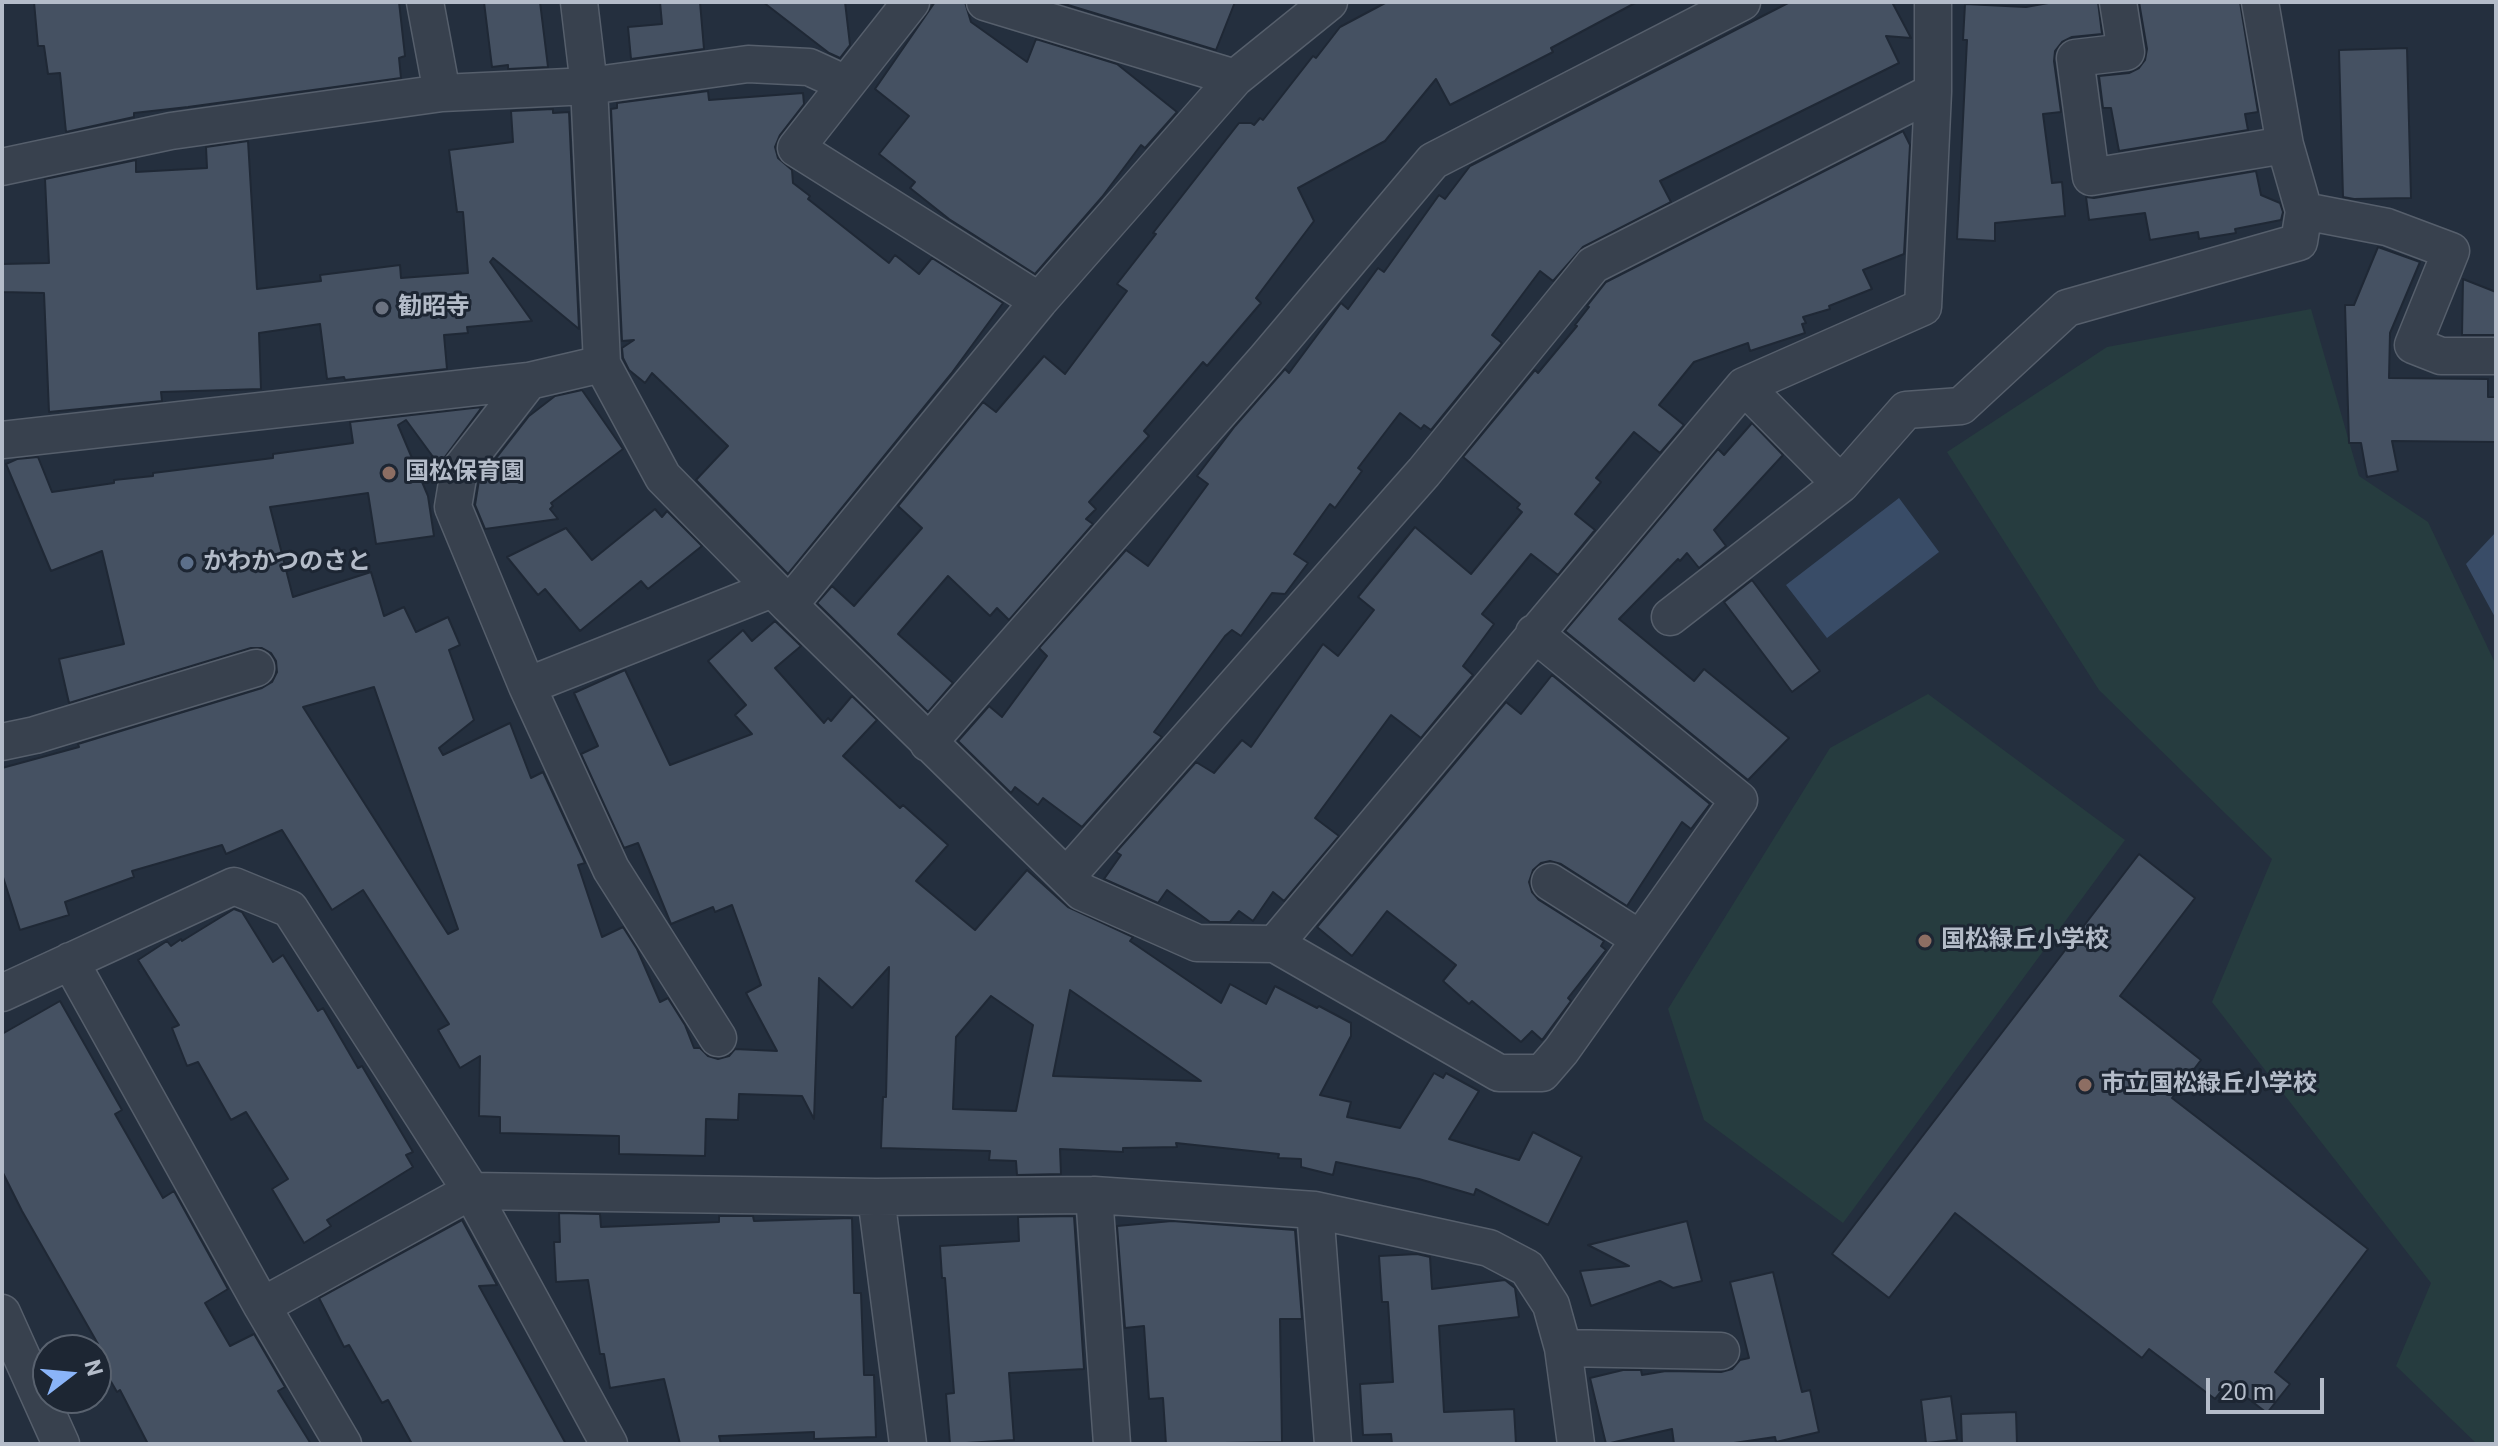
<!DOCTYPE html>
<meta charset="utf-8">
<style>
body{margin:0}
#map{position:relative;width:2498px;height:1446px;overflow:hidden;background:#242f3e;font-family:Roboto,sans-serif}
canvas{display:block}
.frame{position:absolute;inset:0;border:4px solid #b4bcc9;pointer-events:none}
.north{position:absolute;left:32px;top:1334px;width:80px;height:80px;box-sizing:border-box;background:#1d2633;border:2px solid #59626f;border-radius:50%;rotate:74deg;font-size:22px;font-weight:700;line-height:32px;text-align:center;color:#b4bcc9}
.north::after{content:'';display:block;margin:auto;width:28px;height:36px;background:#8ab4f8;clip-path:polygon(50% 0,100% 100%,50% 72%,0 100%)}
.scale{position:absolute;left:2206px;top:1378px;width:118px;height:36px;box-sizing:border-box;border:4px solid #b4bcc9;border-top:0;padding-left:10px;font-size:24px;line-height:28px;white-space:nowrap;color:#b4bcc9;-webkit-text-stroke:6px #1d2633;paint-order:stroke}
</style>
<div id="map">
<canvas width="2498" height="1446"></canvas>
<div class="frame"></div>
<div class="north">N</div>
<div class="scale">20 m</div>
</div>
<script>
const g = document.querySelector('canvas').getContext('2d');
g.lineJoin = 'round';
function fillPath(path, color) {
  g.fillStyle = color;
  g.fill(path, 'evenodd');
}
function poly(rows) {
  const path = new Path2D();
  for (const r of rows) {
    path.moveTo(r[0], r[1]);
    for (let i = 2; i < r.length; i += 2) path.lineTo(r[i], r[i + 1]);
  }
  return path;
}
function stroke(path, color, width, dash) {
  g.strokeStyle = color;
  g.lineWidth = width;
  g.lineCap = dash ? 'butt' : 'round';
  g.setLineDash(dash || []);
  g.stroke(path);
}
function label(font, color, halo, rows, align = 'center') {
  g.font = font + ' Roboto,"Noto Sans JP",sans-serif';
  g.lineWidth = 6;
  g.setLineDash([]);
  g.textBaseline = 'middle';
  g.strokeStyle = halo;
  g.fillStyle = color;
  for (const [text, x, y, turn = 0] of rows) {
    g.save();
    g.translate(x, y);
    g.rotate((+turn || 0) * Math.PI / 180);
    g.textAlign = isNaN(turn) ? turn : align;
    if (halo) g.strokeText(text, 0, 0);
    g.fillText(text, 0, 0);
    g.restore();
  }
}
const green = poly([
 [2311,309,2359,476,2428,522,2496,665,2496,1444,2477,1444,2396,1366,2431,1283,2212,1002,2272,859,2099,690,1947,452,2107,347],
 [1928,694,2125,840,1843,1223,1704,1120,1668,1009,1830,748]
]);
const water = poly([
 [1899,498,1939,552,1827,638,1786,585],
 [2496,532,2496,619,2466,564]
]);
const building = poly([
 [34,2,399,2,405,56,399,58,401,78,188,107,134,113,134,117,66,132,60,73,48,74,44,46,38,46,34,2],
 [484,2,540,2,548,67,508,69,508,65,492,67,484,2],
 [660,2,700,2,704,49,631,59,628,27,662,24,660,2],
 [763,2,845,2,850,45,840,58,829,53,763,2],
 [935,2,965,2,971,22,1027,62,1036,39,1117,64,1177,112,1145,148,1141,145,1102,197,1035,274,949,219,910,188,915,182,879,154,909,116,875,89,935,2],
 [1058,2,1235,2,1216,50,1058,2],
 [1387,2,1637,2,1551,48,1553,52,1450,105,1436,79,1385,141,1298,188,1314,221,1256,298,1261,303,1207,366,1203,362,1144,431,1149,436,1089,502,1096,509,1086,519,1093,524,1009,620,997,608,990,616,948,576,898,634,953,683,928,712,817,603,832,586,854,606,922,528,898,506,983,402,996,412,1044,356,1065,374,1127,291,1117,284,1156,234,1153,233,1239,123,1251,123,1254,125,1260,118,1263,120,1313,56,1316,58,1340,27,1387,2],
 [1790,2,1892,2,1911,38,1886,36,1899,63,1660,181,1671,202,1583,247,1553,281,1540,271,1492,335,1502,343,1431,430,1424,425,1421,429,1400,413,1358,468,1362,471,1335,508,1330,504,1294,554,1308,563,1285,594,1272,593,1241,636,1232,630,1225,636,1154,732,1162,737,1082,827,1043,798,1038,805,1015,787,1011,793,958,741,989,706,1002,717,1047,656,1039,648,1126,550,1148,566,1208,484,1197,476,1235,426,1285,369,1289,373,1341,303,1348,309,1378,268,1384,272,1439,195,1445,199,1470,166,1790,2],
 [2054,2,2098,2,2102,34,2072,37,2062,42,2055,51,2054,61,2061,112,2043,114,2052,183,2062,182,2065,216,1995,223,1995,241,1957,239,1967,40,1963,40,1965,4,2026,7,2054,2],
 [2139,2,2240,2,2258,112,2245,114,2248,130,2119,151,2111,108,2103,108,2099,76,2129,73,2139,68,2145,60,2147,49,2139,2],
 [2407,48,2411,198,2354,199,2343,197,2339,50,2407,48],
 [708,91,709,100,803,93,804,104,780,135,775,147,778,158,792,170,793,183,810,196,808,199,889,263,895,255,919,274,932,258,1003,303,951,374,788,574,696,480,728,446,652,373,645,383,629,370,623,358,622,348,634,340,622,341,611,109,617,108,617,103,708,91],
 [553,109,553,113,569,112,579,329,493,258,490,262,532,321,467,327,468,333,444,335,447,369,345,380,344,377,327,379,320,324,259,333,261,389,161,392,162,401,49,412,44,293,2,292,2,264,49,263,45,179,136,160,136,172,207,168,206,147,248,141,257,289,321,281,320,275,400,265,401,278,468,273,463,212,457,212,449,150,513,142,511,111,553,109],
 [1903,131,1910,145,1904,254,1863,270,1872,289,1829,306,1830,309,1803,317,1806,323,1802,324,1805,333,1750,351,1748,343,1694,362,1659,405,1684,425,1660,453,1634,432,1596,478,1601,482,1575,514,1595,530,1558,575,1531,554,1482,614,1494,624,1463,666,1473,675,1421,738,1391,715,1315,818,1339,836,1284,901,1273,892,1253,921,1239,911,1230,922,1210,922,1167,890,1158,903,1104,879,1121,855,1116,852,1196,762,1214,773,1242,740,1251,747,1323,644,1338,656,1374,610,1358,597,1415,527,1471,574,1522,512,1517,508,1520,504,1463,457,1535,370,1538,373,1577,326,1575,325,1589,307,1587,306,1606,282,1903,131],
 [2256,171,2261,195,2280,203,2283,212,2281,220,2235,229,2236,233,2199,239,2198,232,2150,240,2145,213,2089,220,2086,197,2094,198,2256,171],
 [2378,247,2420,262,2390,333,2389,378,2488,379,2488,397,2496,397,2496,442,2392,441,2398,471,2367,477,2361,443,2349,443,2345,305,2354,305,2378,247],
 [2463,279,2496,292,2496,335,2462,335,2463,279],
 [582,390,623,449,551,503,553,506,550,509,558,519,485,529,475,505,479,480,529,416,555,396,582,390],
 [482,407,439,465,406,420,398,425,428,496,434,536,376,544,368,493,270,507,293,597,371,572,384,616,404,607,416,632,448,617,460,645,449,650,474,720,439,748,443,755,510,723,531,778,543,772,585,863,578,865,602,937,623,927,637,949,660,1002,668,998,685,1025,694,1048,700,1048,708,1056,718,1059,729,1056,735,1049,777,1051,746,993,761,985,732,905,715,912,713,907,671,924,638,843,624,848,581,754,598,746,574,693,625,670,670,765,752,734,735,715,746,705,708,661,743,630,752,641,775,621,801,646,775,668,824,723,828,718,831,721,852,696,877,720,843,756,900,808,903,805,948,845,916,881,975,930,1027,870,1068,907,1133,937,1130,941,1221,1003,1230,984,1266,1004,1275,986,1317,1008,1319,1006,1351,1023,1351,1036,1320,1095,1351,1102,1347,1117,1400,1128,1434,1073,1443,1078,1446,1073,1479,1091,1449,1139,1519,1160,1533,1132,1582,1157,1548,1225,1476,1189,1474,1195,1419,1179,1336,1162,1333,1175,1301,1167,1301,1159,1278,1158,1279,1154,1176,1143,1177,1147,1123,1148,1123,1152,1060,1149,1061,1174,1017,1175,1016,1161,989,1160,990,1151,881,1148,883,1097,886,1097,889,967,852,1008,819,978,814,1119,802,1096,739,1094,738,1120,706,1119,705,1156,619,1154,619,1136,500,1133,500,1117,479,1116,480,1056,460,1068,438,1030,449,1024,363,890,332,910,282,830,226,854,222,845,132,871,134,877,65,902,69,915,20,930,2,874,2,768,79,747,78,744,262,688,272,682,277,672,276,661,271,653,262,648,251,648,69,703,59,659,124,644,102,551,51,571,6,464,17,459,38,457,52,492,114,483,114,480,153,476,153,473,273,458,273,454,353,443,350,422,482,407],
 [374,687,458,929,448,934,303,707,374,687],
 [1070,990,1201,1081,1053,1076,1070,990],
 [991,996,1033,1025,1016,1111,953,1109,956,1037,991,996],
 [1752,423,1783,455,1714,530,1726,546,1699,568,1687,553,1680,561,1678,559,1619,619,1694,681,1704,669,1789,738,1748,780,1565,631,1718,449,1724,455,1752,423],
 [655,509,662,517,667,511,702,546,648,589,641,581,580,631,545,589,538,595,507,557,566,528,592,560,655,509],
 [1752,580,1820,671,1792,692,1724,602,1752,580],
 [1552,675,1710,804,1691,829,1682,822,1627,906,1561,864,1550,861,1541,863,1533,870,1529,882,1532,892,1539,900,1604,941,1601,946,1606,950,1568,998,1571,1001,1542,1040,1532,1031,1521,1042,1472,1001,1469,1004,1443,981,1456,965,1387,911,1352,956,1317,927,1506,702,1521,714,1552,675],
 [2139,854,2195,898,2120,996,2201,1060,2172,1098,2368,1249,2275,1372,2290,1384,2267,1413,2228,1383,2215,1399,2149,1349,2142,1358,1955,1213,1889,1298,1832,1254,2139,854],
 [234,909,242,912,273,962,283,955,318,1011,323,1008,358,1068,362,1066,413,1152,406,1155,413,1167,327,1220,331,1226,304,1243,272,1189,288,1179,246,1112,231,1120,198,1062,187,1066,172,1028,179,1025,138,960,167,941,171,946,181,939,182,941,234,909],
 [60,1001,122,1110,115,1114,163,1198,174,1191,228,1289,205,1303,230,1346,254,1334,285,1387,278,1391,311,1444,148,1444,120,1390,117,1392,96,1356,96,1350,93,1350,92,1348,98,1344,22,1211,2,1171,2,1034,60,1001],
 [559,1213,600,1214,601,1227,719,1222,719,1216,753,1216,754,1221,852,1218,854,1293,861,1293,864,1375,874,1375,876,1437,814,1439,814,1432,719,1436,721,1444,680,1444,664,1379,610,1388,604,1354,600,1354,588,1280,556,1282,554,1242,560,1242,559,1213],
 [1074,1216,1084,1369,1009,1373,1014,1440,950,1444,946,1394,954,1393,945,1278,942,1278,940,1246,1019,1241,1018,1217,1074,1216],
 [462,1220,497,1285,479,1286,566,1444,412,1444,388,1400,382,1403,349,1345,344,1347,319,1298,462,1220],
 [1172,1221,1295,1230,1302,1319,1280,1319,1282,1442,1166,1444,1163,1398,1149,1399,1144,1326,1125,1328,1117,1226,1172,1221],
 [1687,1221,1702,1281,1673,1288,1660,1281,1591,1306,1580,1271,1629,1266,1588,1245,1687,1221],
 [1417,1254,1430,1257,1432,1289,1505,1280,1515,1288,1519,1317,1439,1326,1444,1412,1514,1409,1516,1444,1392,1444,1391,1434,1363,1435,1360,1384,1393,1382,1388,1302,1382,1302,1379,1256,1417,1254],
 [1773,1272,1802,1392,1810,1390,1819,1432,1776,1442,1775,1437,1727,1444,1674,1444,1672,1429,1606,1444,1590,1378,1623,1370,1641,1370,1642,1375,1666,1371,1721,1372,1732,1369,1740,1360,1749,1358,1730,1282,1773,1272],
 [1951,1396,1957,1440,1926,1443,1921,1400,1951,1396],
 [2016,1412,2017,1444,1962,1444,1961,1414,2016,1412]
]);
const street = poly([
 [425,2,442,93],
 [579,2,589,86,602,364,663,477,789,605,1039,301,1235,78,1329,2],
 [911,2,796,148,1039,301],
 [985,2,1235,78],
 [2118,2,2126,52,2075,58,2091,177,2285,145],
 [2260,2,2285,145,2304,211,2387,227,2451,251,2413,345,2441,356,2496,356],
 [2,167,171,131,442,93,589,86,748,64,809,67,846,84],
 [529,381,459,471,453,507,527,686,611,869,718,1038],
 [1744,386,1841,484],
 [2,440,529,381,602,364],
 [789,605,1082,892,1197,943,1275,944,1499,1073,1542,1073,1561,1051,1739,800,1534,633],
 [1670,617,1841,484,1906,410,1961,406,2067,308,2299,242,2304,211],
 [527,686,772,589],
 [2,742,35,735,256,668],
 [928,743,1266,359,1433,161,1742,2],
 [1067,876,1424,472,1593,265,1933,92],
 [1550,882,1640,939],
 [1275,944,1744,386,1923,307,1933,92,1933,2],
 [70,961,262,1306,343,1444],
 [2,993,234,886,290,909,471,1191,876,1197,1094,1195,1315,1210,1489,1248,1527,1268,1551,1305,1563,1348,1576,1444],
 [1094,1195,1112,1444],
 [876,1197,908,1444],
 [1315,1210,1333,1444],
 [262,1306,471,1191,609,1444],
 [2,1313,61,1444],
 [1563,1348,1721,1351]
]);
const markers = [
 [382,308,8,"#6b7280"],
 [389,473,8,"#8d6e63"],
 [187,563,8,"#5c6f8a"],
 [1925,941,8,"#8d6e63"],
 [2085,1085,8,"#8d6e63"]
];
const poiNames = [
 ["勧昭寺",398,308],
 ["国松保育園",405,473],
 ["かわかつのさと",203,563],
 ["国松緑丘小学校",1941,941],
 ["市立国松緑丘小学校",2101,1085]
];
fillPath(green, '#263c3f');
fillPath(water, '#394c67');
fillPath(building, '#455162');
stroke(building, '#1f2835', 2);
stroke(street, '#565f6c', 39);
stroke(street, '#38414e', 36);
for (const [x, y, r, color] of markers) {
  const dot = new Path2D();
  dot.arc(x, y, r, 0, 2 * Math.PI);
  g.fillStyle = color;
  g.fill(dot);
  stroke(dot, '#1d2633', 3);
}
label('bold 24px', '#b4bcc9', '#1d2633', poiNames, 'left');
</script>
